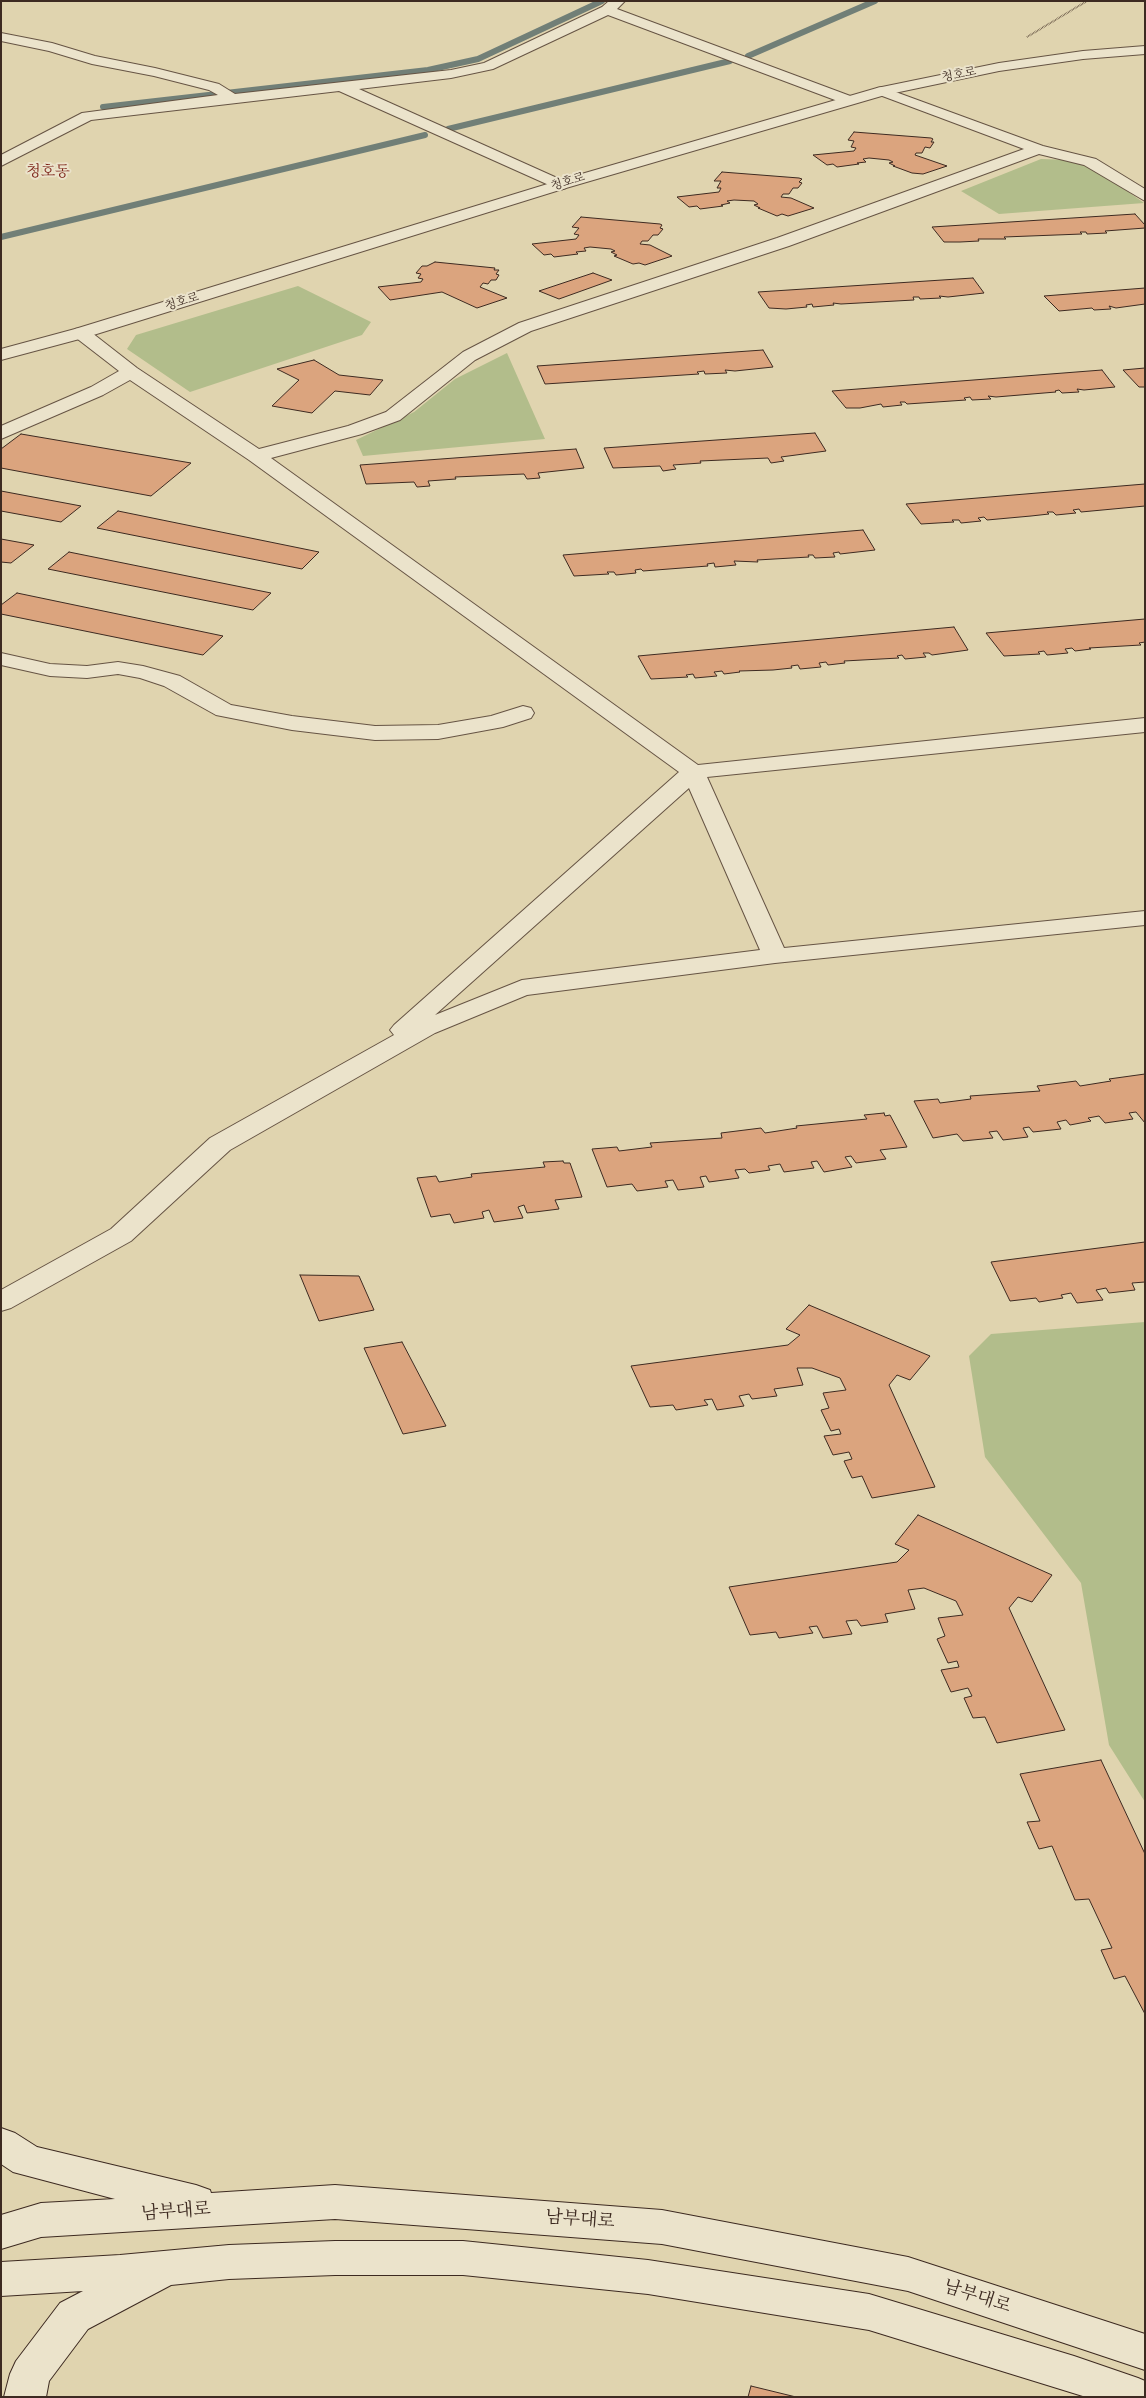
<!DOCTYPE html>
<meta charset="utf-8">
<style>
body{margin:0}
#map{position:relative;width:1146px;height:2398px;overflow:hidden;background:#e0d4af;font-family:"Gentium Book Plus",serif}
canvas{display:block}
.frame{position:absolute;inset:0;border:2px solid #3d2a21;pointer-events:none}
</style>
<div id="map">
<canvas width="1146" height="2398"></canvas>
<div class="frame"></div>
</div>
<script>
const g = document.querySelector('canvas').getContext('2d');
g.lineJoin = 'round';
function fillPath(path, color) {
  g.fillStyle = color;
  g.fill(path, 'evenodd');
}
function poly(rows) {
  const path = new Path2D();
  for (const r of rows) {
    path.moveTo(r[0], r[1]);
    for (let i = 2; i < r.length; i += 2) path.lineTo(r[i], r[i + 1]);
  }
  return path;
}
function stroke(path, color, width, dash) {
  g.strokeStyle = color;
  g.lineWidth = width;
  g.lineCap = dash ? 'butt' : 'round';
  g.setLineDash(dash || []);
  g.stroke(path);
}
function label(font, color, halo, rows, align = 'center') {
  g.font = font + ' "Gentium Book Plus","Noto Serif KR",serif';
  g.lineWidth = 4;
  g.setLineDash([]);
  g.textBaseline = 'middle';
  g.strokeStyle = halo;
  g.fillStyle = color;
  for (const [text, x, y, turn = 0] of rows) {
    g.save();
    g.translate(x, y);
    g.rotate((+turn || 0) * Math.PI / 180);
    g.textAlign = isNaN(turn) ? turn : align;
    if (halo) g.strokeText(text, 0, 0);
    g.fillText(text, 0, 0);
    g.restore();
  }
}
const green = poly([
 [1041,159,1071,160,1103,174,1144,203,999,214,961,191],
 [298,286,371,322,362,335,190,392,127,349,136,335],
 [507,353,545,439,363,456,356,440,414,412,455,379],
 [1145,1322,1145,1802,1109,1745,1081,1583,985,1457,969,1356,991,1334]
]);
const stream = poly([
 [748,56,875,1],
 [103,107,428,70,478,59,602,1],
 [448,129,730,61],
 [1,237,425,135]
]);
const building = poly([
 [854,132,931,138,933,139,931,142,934,142,930,148,925,147,922,153,916,153,915,155,947,166,923,174,912,173,893,166,895,166,889,163,893,162,889,160,869,158,863,159,866,162,857,163,859,164,837,167,833,164,827,165,813,155,854,151,856,148,851,147,854,141,848,140,854,132],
 [722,172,799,178,802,179,799,182,802,183,798,188,793,188,789,194,783,194,781,197,791,198,814,208,788,216,782,214,777,216,758,208,760,208,754,205,758,204,754,201,734,200,727,201,730,203,721,205,723,206,700,209,697,206,689,207,677,197,719,192,721,188,717,188,721,181,714,181,722,172],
 [1135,214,1145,225,1145,228,1105,231,1107,233,1087,234,1086,232,1080,232,1082,234,1004,237,1006,239,978,239,979,241,960,242,944,242,932,227,1135,214],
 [581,217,660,224,662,225,660,228,663,229,658,235,653,235,648,241,642,241,640,244,650,245,672,256,645,265,639,263,633,264,614,256,617,255,611,252,615,251,611,249,590,247,584,248,586,251,576,252,578,254,554,257,551,254,544,255,532,244,576,239,579,235,574,234,579,228,572,227,581,217],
 [435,262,495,268,494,270,499,270,496,274,499,275,496,280,491,280,488,284,483,283,480,287,507,298,477,308,442,292,390,300,378,287,421,282,423,279,418,278,421,274,416,273,422,266,427,266,435,262],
 [593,273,612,280,559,299,539,291,593,273],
 [973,278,984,293,948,297,939,296,941,298,920,299,919,297,913,297,914,300,841,304,833,303,834,305,813,307,812,304,806,305,807,307,786,309,769,308,758,292,973,278],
 [1145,288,1145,304,1116,308,1109,306,1111,309,1094,310,1092,308,1059,311,1044,296,1145,288],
 [763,350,773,367,735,371,725,370,727,373,705,374,704,371,697,372,699,374,545,384,537,366,763,350],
 [314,360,339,375,383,380,370,395,335,391,312,413,272,406,299,380,277,369,314,360],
 [1145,368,1145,387,1139,387,1123,370,1145,368],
 [1102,370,1115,387,1084,390,1077,389,1079,392,1062,393,1059,390,1055,391,1056,392,996,397,988,396,991,399,972,400,970,397,964,398,966,400,907,404,905,402,900,402,902,405,883,407,881,404,860,408,846,408,832,391,1102,370],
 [815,433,826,451,781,457,784,461,771,463,768,458,700,461,701,463,673,465,676,469,663,471,660,466,613,468,604,448,815,433],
 [21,434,191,463,151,496,1,468,1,449,21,434],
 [576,449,584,468,538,473,540,478,527,479,524,474,455,477,456,479,428,481,430,486,417,487,414,482,366,484,360,465,576,449],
 [1145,484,1145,506,1081,512,1079,509,1073,510,1076,513,1056,515,1053,512,1047,512,1049,514,1031,516,987,520,984,517,978,518,981,521,961,523,959,520,952,520,954,522,921,524,906,504,1145,484],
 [1,491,81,506,61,522,1,511,1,491],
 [118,511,319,552,302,569,97,528,118,511],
 [863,530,875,550,840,554,839,552,833,553,835,557,815,558,813,555,808,555,809,557,757,560,758,562,734,561,736,565,715,567,714,563,707,564,708,566,643,571,641,569,635,570,636,573,616,575,614,572,607,572,609,574,574,576,563,555,863,530],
 [1,539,34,545,11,563,1,562,1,539],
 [69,552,271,593,253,610,48,569,69,552],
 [17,593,223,636,203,655,1,614,1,605,17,593],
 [1145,619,1145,642,1139,643,1141,645,1089,648,1091,649,1075,651,1072,648,1065,649,1068,653,1047,655,1044,651,1038,652,1040,654,1004,656,986,633,1145,619],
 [954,627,968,650,932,655,929,653,923,653,926,657,905,659,902,655,897,656,899,658,844,661,845,663,828,665,826,662,819,663,821,667,800,669,798,665,791,666,792,668,773,670,739,671,740,672,724,674,722,671,714,672,717,676,695,678,693,674,686,675,688,677,651,679,638,656,954,627],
 [1145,1074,1145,1123,1136,1112,1129,1113,1133,1119,1105,1123,1099,1116,1088,1118,1091,1121,1070,1125,1066,1120,1057,1122,1061,1129,1033,1132,1029,1127,1023,1128,1028,1137,1003,1140,997,1131,989,1132,993,1138,963,1141,957,1134,933,1138,914,1101,938,1099,940,1103,971,1099,970,1096,1040,1091,1037,1086,1076,1081,1080,1086,1111,1081,1109,1079,1145,1074],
 [884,1113,885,1116,890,1115,907,1147,880,1150,886,1159,856,1163,851,1156,845,1157,852,1167,824,1172,817,1161,811,1162,814,1168,784,1172,780,1164,768,1166,770,1170,749,1173,745,1169,735,1170,739,1178,709,1182,706,1176,700,1177,704,1187,678,1190,673,1180,665,1181,668,1187,637,1191,632,1184,607,1187,592,1149,617,1147,619,1151,652,1147,650,1143,722,1138,721,1133,761,1128,765,1133,797,1128,796,1126,867,1119,864,1115,884,1113],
 [563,1161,564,1163,570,1163,582,1197,555,1200,559,1209,527,1213,524,1205,518,1207,523,1218,494,1222,489,1210,482,1212,484,1218,454,1223,450,1214,431,1217,417,1178,436,1176,439,1182,472,1177,471,1174,545,1167,543,1162,563,1161],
 [1145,1242,1145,1282,1132,1283,1135,1290,1109,1293,1106,1288,1096,1290,1103,1300,1077,1303,1071,1293,1061,1295,1063,1298,1039,1302,1036,1298,1010,1301,991,1262,1145,1242],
 [300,1275,359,1276,374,1310,319,1321,300,1275],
 [809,1305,930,1356,910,1380,897,1375,889,1385,935,1487,872,1498,862,1476,852,1478,844,1461,852,1459,849,1452,833,1455,824,1436,841,1434,839,1429,831,1431,821,1410,829,1408,823,1393,846,1390,840,1378,812,1368,797,1368,803,1385,774,1389,777,1396,752,1399,749,1394,739,1396,744,1406,717,1410,712,1399,704,1400,708,1405,676,1410,673,1405,650,1407,631,1366,788,1345,800,1335,786,1329,809,1305],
 [402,1342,446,1426,403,1434,364,1348,402,1342],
 [918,1515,1052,1575,1032,1602,1018,1597,1009,1608,1065,1730,997,1743,985,1717,973,1718,964,1698,972,1696,968,1688,951,1692,941,1670,959,1667,957,1661,948,1663,937,1639,945,1636,938,1618,963,1615,956,1601,924,1588,908,1590,915,1609,885,1614,888,1622,861,1626,857,1620,846,1621,852,1634,823,1638,817,1626,809,1627,813,1633,779,1638,776,1632,750,1635,729,1587,897,1562,909,1550,895,1544,918,1515],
 [1101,1760,1145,1854,1145,2014,1125,1976,1114,1979,1101,1950,1112,1948,1089,1899,1075,1900,1052,1846,1039,1849,1027,1822,1040,1821,1020,1774,1101,1760],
 [751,2386,796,2397,748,2397,751,2386]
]);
const path = poly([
 [1027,37,1087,1]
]);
const minor = poly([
 [609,1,625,1,617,9,853,97,855,100,853,103,843,103,608,15,493,69,451,78,359,89,566,182,568,185,566,188,560,190,339,91,91,120,1,166,1,155,82,113,218,95,209,90,154,76,92,64,49,51,1,41,1,33,52,43,95,56,155,68,219,84,235,94,451,70,484,63,602,7,609,1],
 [882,87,1043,146,1096,159,1145,189,1145,201,1084,165,1039,154,789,246,531,331,475,360,400,420,362,434,271,458,698,765,1145,718,1145,732,707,777,784,948,1145,911,1145,925,775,963,527,995,435,1033,230,1150,131,1241,11,1308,1,1311,1,1290,111,1229,210,1138,394,1035,390,1030,394,1025,679,772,249,460,130,380,103,395,1,439,1,426,91,387,119,371,75,337,72,333,75,329,81,328,87,329,137,368,259,449,348,426,386,412,463,352,519,323,777,238,1024,149,877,94,875,91,877,88,882,87],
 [689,788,760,950,522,980,435,1015,689,788],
 [1,653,50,664,87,666,118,662,143,666,180,676,231,705,292,716,375,726,438,725,491,716,523,706,531,708,534,713,531,718,503,727,438,739,375,740,292,730,216,715,164,686,140,678,118,674,87,678,50,676,1,665,1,653]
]);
const tertiary = poly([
 [1145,46,1145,54,1083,59,999,71,885,95,566,188,87,337,1,360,1,349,75,329,554,182,877,88,999,63,1083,51,1145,46]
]);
const secondary = poly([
 [1,2128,15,2133,37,2147,196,2185,210,2190,211,2193,335,2185,662,2210,908,2257,1145,2334,1145,2370,908,2291,662,2244,335,2219,41,2237,1,2249,1,2215,41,2203,115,2199,13,2172,1,2164,1,2128],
 [335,2241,463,2241,648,2260,869,2294,1074,2356,1138,2378,1145,2381,1145,2397,1086,2397,869,2330,648,2294,463,2275,335,2275,229,2279,171,2285,88,2329,49,2381,46,2397,4,2397,10,2374,16,2361,60,2303,83,2291,1,2296,1,2262,120,2255,229,2245,335,2241]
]);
const farStreetnames = [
 ["청호로",959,75,-11],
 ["청호로",568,182,-17],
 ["청호로",182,302,-17]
];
const farQuarternames = [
 ["청호동",48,172]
];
const nearStreetnames = [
 ["남부대로",176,2212,-4],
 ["남부대로",580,2220,4],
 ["남부대로",977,2297,18]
];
fillPath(green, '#b2bd8b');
stroke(stream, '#717f77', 6);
fillPath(building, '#dba47e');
stroke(building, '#3d2a21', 1);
stroke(minor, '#665444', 2);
stroke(tertiary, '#665444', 2);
stroke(secondary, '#3d2a21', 2);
stroke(path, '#3d2a21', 2, [0.5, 1]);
fillPath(minor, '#ebe3cb');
fillPath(tertiary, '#ebe3cb');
fillPath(secondary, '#ebe3cb');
label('12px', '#3d2a21', '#ebe3cb', farStreetnames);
label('15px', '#7a1f14', '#ebe3cb', farQuarternames);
label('18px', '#3d2a21', '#ebe3cb', nearStreetnames);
</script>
